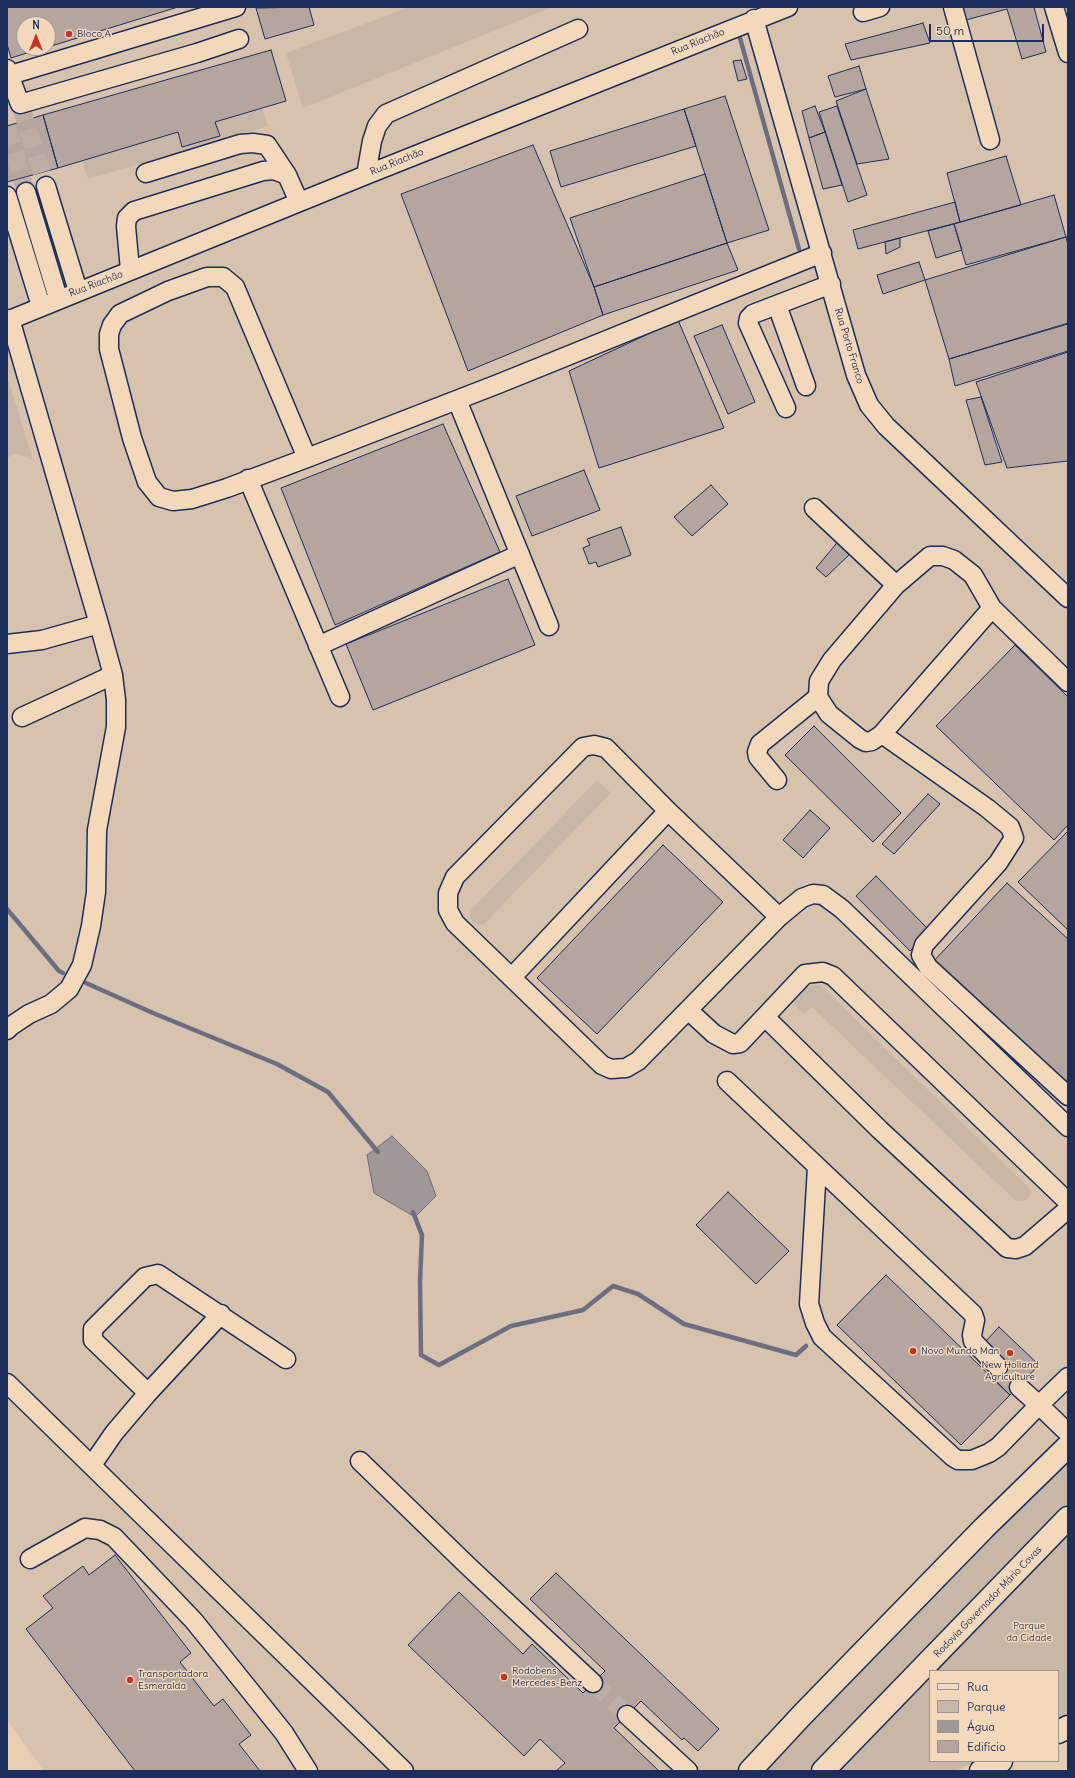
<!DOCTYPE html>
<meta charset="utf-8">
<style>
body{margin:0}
#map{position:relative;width:1075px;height:1778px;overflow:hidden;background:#e6ceb4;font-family:Delius,sans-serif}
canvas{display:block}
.frame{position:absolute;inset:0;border:8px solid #1b2f5e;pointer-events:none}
.legend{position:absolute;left:929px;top:1670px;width:130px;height:92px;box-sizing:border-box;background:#f3d8b9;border:1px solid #9d9495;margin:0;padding:5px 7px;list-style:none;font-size:12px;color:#1b2f5e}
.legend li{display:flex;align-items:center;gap:8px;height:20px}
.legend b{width:20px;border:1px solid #9d9495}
.north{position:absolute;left:16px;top:16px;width:40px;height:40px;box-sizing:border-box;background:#f3d8b9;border:1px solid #9d9495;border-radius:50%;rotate:0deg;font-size:11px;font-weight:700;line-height:16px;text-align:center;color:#1b2f5e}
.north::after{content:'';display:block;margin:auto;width:14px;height:18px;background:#c8321e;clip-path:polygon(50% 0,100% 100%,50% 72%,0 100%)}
.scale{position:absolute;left:929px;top:24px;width:115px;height:18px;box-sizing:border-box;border:2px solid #1b2f5e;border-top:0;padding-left:5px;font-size:12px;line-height:14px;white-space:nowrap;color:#1b2f5e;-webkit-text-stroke:3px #f3d8b9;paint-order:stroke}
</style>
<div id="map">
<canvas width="1075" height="1778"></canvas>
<div class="frame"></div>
<ul class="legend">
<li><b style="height:5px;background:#f3d8b9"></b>Rua</li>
<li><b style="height:11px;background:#c8b6a7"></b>Parque</li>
<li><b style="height:11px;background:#a09796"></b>Água</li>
<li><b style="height:11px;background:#b4a69f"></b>Edifício</li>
</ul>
<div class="north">N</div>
<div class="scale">50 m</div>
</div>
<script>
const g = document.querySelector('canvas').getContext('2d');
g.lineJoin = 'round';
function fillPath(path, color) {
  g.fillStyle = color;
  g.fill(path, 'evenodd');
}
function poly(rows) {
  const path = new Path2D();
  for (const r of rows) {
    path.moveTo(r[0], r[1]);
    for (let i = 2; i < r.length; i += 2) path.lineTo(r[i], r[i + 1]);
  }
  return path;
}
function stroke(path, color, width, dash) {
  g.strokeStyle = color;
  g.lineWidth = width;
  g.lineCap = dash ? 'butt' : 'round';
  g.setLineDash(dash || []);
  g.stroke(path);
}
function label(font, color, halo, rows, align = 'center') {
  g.font = font + ' Delius,sans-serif';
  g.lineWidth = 3;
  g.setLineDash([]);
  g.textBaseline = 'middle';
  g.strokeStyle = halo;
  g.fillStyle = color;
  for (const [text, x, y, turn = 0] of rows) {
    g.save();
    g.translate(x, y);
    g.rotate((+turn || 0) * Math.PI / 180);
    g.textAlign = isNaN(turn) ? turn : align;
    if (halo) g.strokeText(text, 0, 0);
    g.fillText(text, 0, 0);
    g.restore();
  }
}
const built = poly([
 [7,7,1068,7,1068,1446,751,1771,44,1771,7,1720],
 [24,24,48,24,48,48,24,48]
]);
const green = poly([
 [410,7,553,7,303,108,286,53],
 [262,108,268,126,88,179,82,160,178,132,182,147,220,136,215,122],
 [7,376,33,460,16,453,7,458],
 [597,780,611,793,483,925,476,924,472,921,470,916,471,910],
 [813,985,821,986,1031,1190,1030,1195,1027,1199,1023,1201,1015,1200,812,1007,804,1014,793,1003,802,991],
 [1068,1446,1068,1507,889,1696,812,1771,750,1771],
 [1068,1534,1068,1714,1058,1720,1058,1671,934,1671],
 [930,1676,930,1761,976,1761,956,1771,839,1771]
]);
const water = poly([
 [392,1136,427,1171,436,1196,415,1217,374,1193,367,1155,392,1136]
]);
const stream = poly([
 [740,38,799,249],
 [7,909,59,971,63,973],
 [86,983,153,1013,277,1064,328,1092,378,1152],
 [413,1212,422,1235,420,1281,421,1355,439,1365,511,1326,583,1310,613,1286,638,1294,684,1324,796,1355,806,1346]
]);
const building = poly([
 [7,7,178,7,48,47,48,24,24,24,24,48,43,48,11,58,7,44,7,7],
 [309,7,314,25,265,39,256,8,309,7],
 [958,7,1034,7,1046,52,1022,59,1007,9,962,21,958,7],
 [923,23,930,43,851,60,845,44,923,23],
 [271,50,286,101,215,122,220,136,182,147,178,132,58,168,43,115,271,50],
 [741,60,747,79,738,81,733,61,741,60],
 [859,66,866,89,835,97,828,76,859,66],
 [866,89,889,159,857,164,836,101,866,89],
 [725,96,769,230,727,243,684,109,725,96],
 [815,106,825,132,809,138,802,111,815,106],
 [837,106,867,195,848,202,819,112,837,106],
 [684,109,696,146,561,187,550,151,684,109],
 [43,115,58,168,7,182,7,126,43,115],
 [825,132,842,185,823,189,809,138,825,132],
 [533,145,594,287,603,315,468,371,401,194,533,145],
 [1006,156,1021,205,960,222,947,173,1006,156],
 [705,174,727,243,594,287,570,218,705,174],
 [1054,195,1066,237,966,265,954,224,1054,195],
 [955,202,960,222,858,249,853,230,955,202],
 [954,224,962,250,936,258,928,231,954,224],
 [1066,237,1068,245,1068,323,949,359,925,280,1066,237],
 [900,238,900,247,886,254,885,242,900,238],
 [727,243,738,270,603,315,594,287,727,243],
 [919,262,925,280,883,294,877,275,919,262],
 [678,320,724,428,599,468,569,371,678,320],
 [1068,324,1068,351,955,386,949,359,1068,324],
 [722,325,755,402,728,414,694,336,722,325],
 [1068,352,1068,461,1007,468,976,382,1068,352],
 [981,397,1002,462,985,465,966,400,981,397],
 [443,424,500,552,335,625,281,488,443,424],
 [584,470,600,510,532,536,516,496,584,470],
 [711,485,728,504,692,536,674,517,711,485],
 [621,527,631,555,598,567,596,562,589,564,583,548,590,545,587,539,621,527],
 [841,538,851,553,826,577,816,568,841,538],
 [508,579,535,645,373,710,346,644,508,579],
 [1015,645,1068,697,1068,825,1054,840,936,726,1015,645],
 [814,726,901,813,873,842,785,755,814,726],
 [928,794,940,804,894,854,882,844,928,794],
 [810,810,830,828,803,858,783,840,810,810],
 [1068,831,1068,930,1018,882,1068,831],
 [663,845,723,902,597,1034,537,978,663,845],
 [876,876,930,931,910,951,856,896,876,876],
 [1007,883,1068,939,1068,1089,931,964,1007,883],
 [728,1192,789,1251,756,1284,696,1225,728,1192],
 [886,1275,1010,1395,961,1445,837,1325,886,1275],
 [999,1327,1039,1365,1010,1395,990,1376,1003,1362,983,1344,999,1327],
 [115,1555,191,1653,180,1662,214,1706,223,1699,251,1735,239,1744,260,1771,135,1771,26,1629,53,1608,43,1596,83,1566,89,1575,115,1555],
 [556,1573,719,1729,698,1751,684,1738,682,1740,641,1701,614,1728,659,1771,556,1771,565,1763,540,1739,524,1756,408,1645,459,1592,523,1654,532,1644,583,1693,605,1671,530,1599,556,1573]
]);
const minorTunnel = poly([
 [20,104,46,186],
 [7,127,26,192],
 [998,1367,1019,1387],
 [593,1683,627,1715]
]);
const minor = poly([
 [953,7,990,140],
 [1054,7,1068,53],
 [863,12,880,7],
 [754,19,856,375,869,405,886,426,1068,598],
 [7,69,20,104,197,53,239,39],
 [7,76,236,7],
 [146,173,240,144,253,143,267,145,287,175],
 [366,175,372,141,377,126,386,114,578,29],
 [46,186,78,291],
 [26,192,58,298],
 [7,196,41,306],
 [130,270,126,226,127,218,134,211,263,171,274,170,287,175,299,202],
 [777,305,806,386],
 [7,321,366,175,788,7],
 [457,400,549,626],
 [786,408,748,323,749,318,753,314,831,284],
 [307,458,235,287,223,277,207,277,168,291,120,314,112,325,109,334,109,349,132,438,147,482,159,497,173,501,192,499,227,488,307,458,498,384,822,253],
 [248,479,340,697],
 [814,508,896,585,930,556,943,556,954,560,973,575,992,608,1068,682],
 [896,585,832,660,819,681,818,697,829,714,860,739,866,742,872,741,882,734,992,608],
 [7,644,42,640,99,624],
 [318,646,520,554],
 [22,717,113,675],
 [882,734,987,808,1010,827,1014,838,998,863,924,945,921,955,928,967,1068,1096],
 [777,780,758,757,757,752,760,744,818,697],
 [779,917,668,811,606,748,594,745,583,747,513,818,455,877,448,893,448,910,455,923,602,1065,611,1069,626,1068,638,1061,779,917,802,898,813,894,823,895,842,909,1068,1127],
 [512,977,668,811],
 [688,1010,714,1034,733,1044,740,1043,805,974,823,972,833,976,1068,1202],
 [765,1017,880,1130,1007,1248,1016,1249,1025,1246,1068,1209],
 [7,1030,11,1026,29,1014,51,1004,69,989,82,965,91,926,96,892,97,830,116,727,116,700,113,675,99,624,10,319],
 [727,1081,973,1314,975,1320,972,1335,973,1341,998,1367],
 [817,1167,809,1304,815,1323,822,1337,953,1457,958,1460,972,1460,989,1453,998,1447,1039,1405,1068,1433],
 [7,1383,404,1771],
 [1019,1387,1039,1405,1068,1377],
 [148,1393,93,1340,93,1329,145,1277,158,1274,286,1359],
 [360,1461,468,1566,593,1683],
 [92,1465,114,1433,148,1393,221,1314],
 [30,1559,85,1528,100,1530,114,1537,194,1621,284,1733,308,1771],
 [627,1715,688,1771]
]);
const highway = poly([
 [1058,1732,1068,1727],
 [750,1771,803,1714,984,1528,1068,1446],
 [823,1771,1068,1518],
 [981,1771,1001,1761]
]);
const markers = [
 [69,34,4,"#c8321e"],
 [913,1351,4,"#c8321e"],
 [1010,1353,4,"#c8321e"],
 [504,1677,4,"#c8321e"],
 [130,1680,4,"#c8321e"]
];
const poiNames = [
 ["Bloco A",77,34],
 ["Novo Mundo Man",921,1351],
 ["New Holland",1010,1365,"center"],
 ["Agriculture",1010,1377,"center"],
 ["Rodobens",512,1671],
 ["Mercedes-Benz",512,1683],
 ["Transportadora",138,1674],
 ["Esmeralda",138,1686]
];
const streetNames = [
 ["Rua Riachão",698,42,-22],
 ["Rua Riachão",397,162,-22],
 ["Rua Riachão",96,284,-21],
 ["Rua Porto Franco",849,346,73],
 ["Rodovia Governador Mário Covas",988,1602,-46]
];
const parkNames = [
 ["Parque",1029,1626],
 ["da Cidade",1029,1638]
];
fillPath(built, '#d7c2ae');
fillPath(green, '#c8b6a7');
fillPath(water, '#a09796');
stroke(water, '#6b6d80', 1);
stroke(stream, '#6b6d80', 4.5);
fillPath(building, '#b4a69f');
stroke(building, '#1b2f5e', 1);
stroke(minorTunnel, '#bdaea3', 18, [18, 9]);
stroke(minor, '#1b2f5e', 21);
stroke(highway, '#1b2f5e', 25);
stroke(minor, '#f3d8b9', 18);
stroke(highway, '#f3d8b9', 22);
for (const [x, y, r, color] of markers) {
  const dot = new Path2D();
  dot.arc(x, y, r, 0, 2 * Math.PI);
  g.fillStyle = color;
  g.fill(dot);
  stroke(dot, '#f3d8b9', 1.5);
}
label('10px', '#1b2f5e', '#f3d8b9', poiNames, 'left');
label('10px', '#1b2f5e', '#f3d8b9', streetNames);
label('10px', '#354369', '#f3d8b9', parkNames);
</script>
